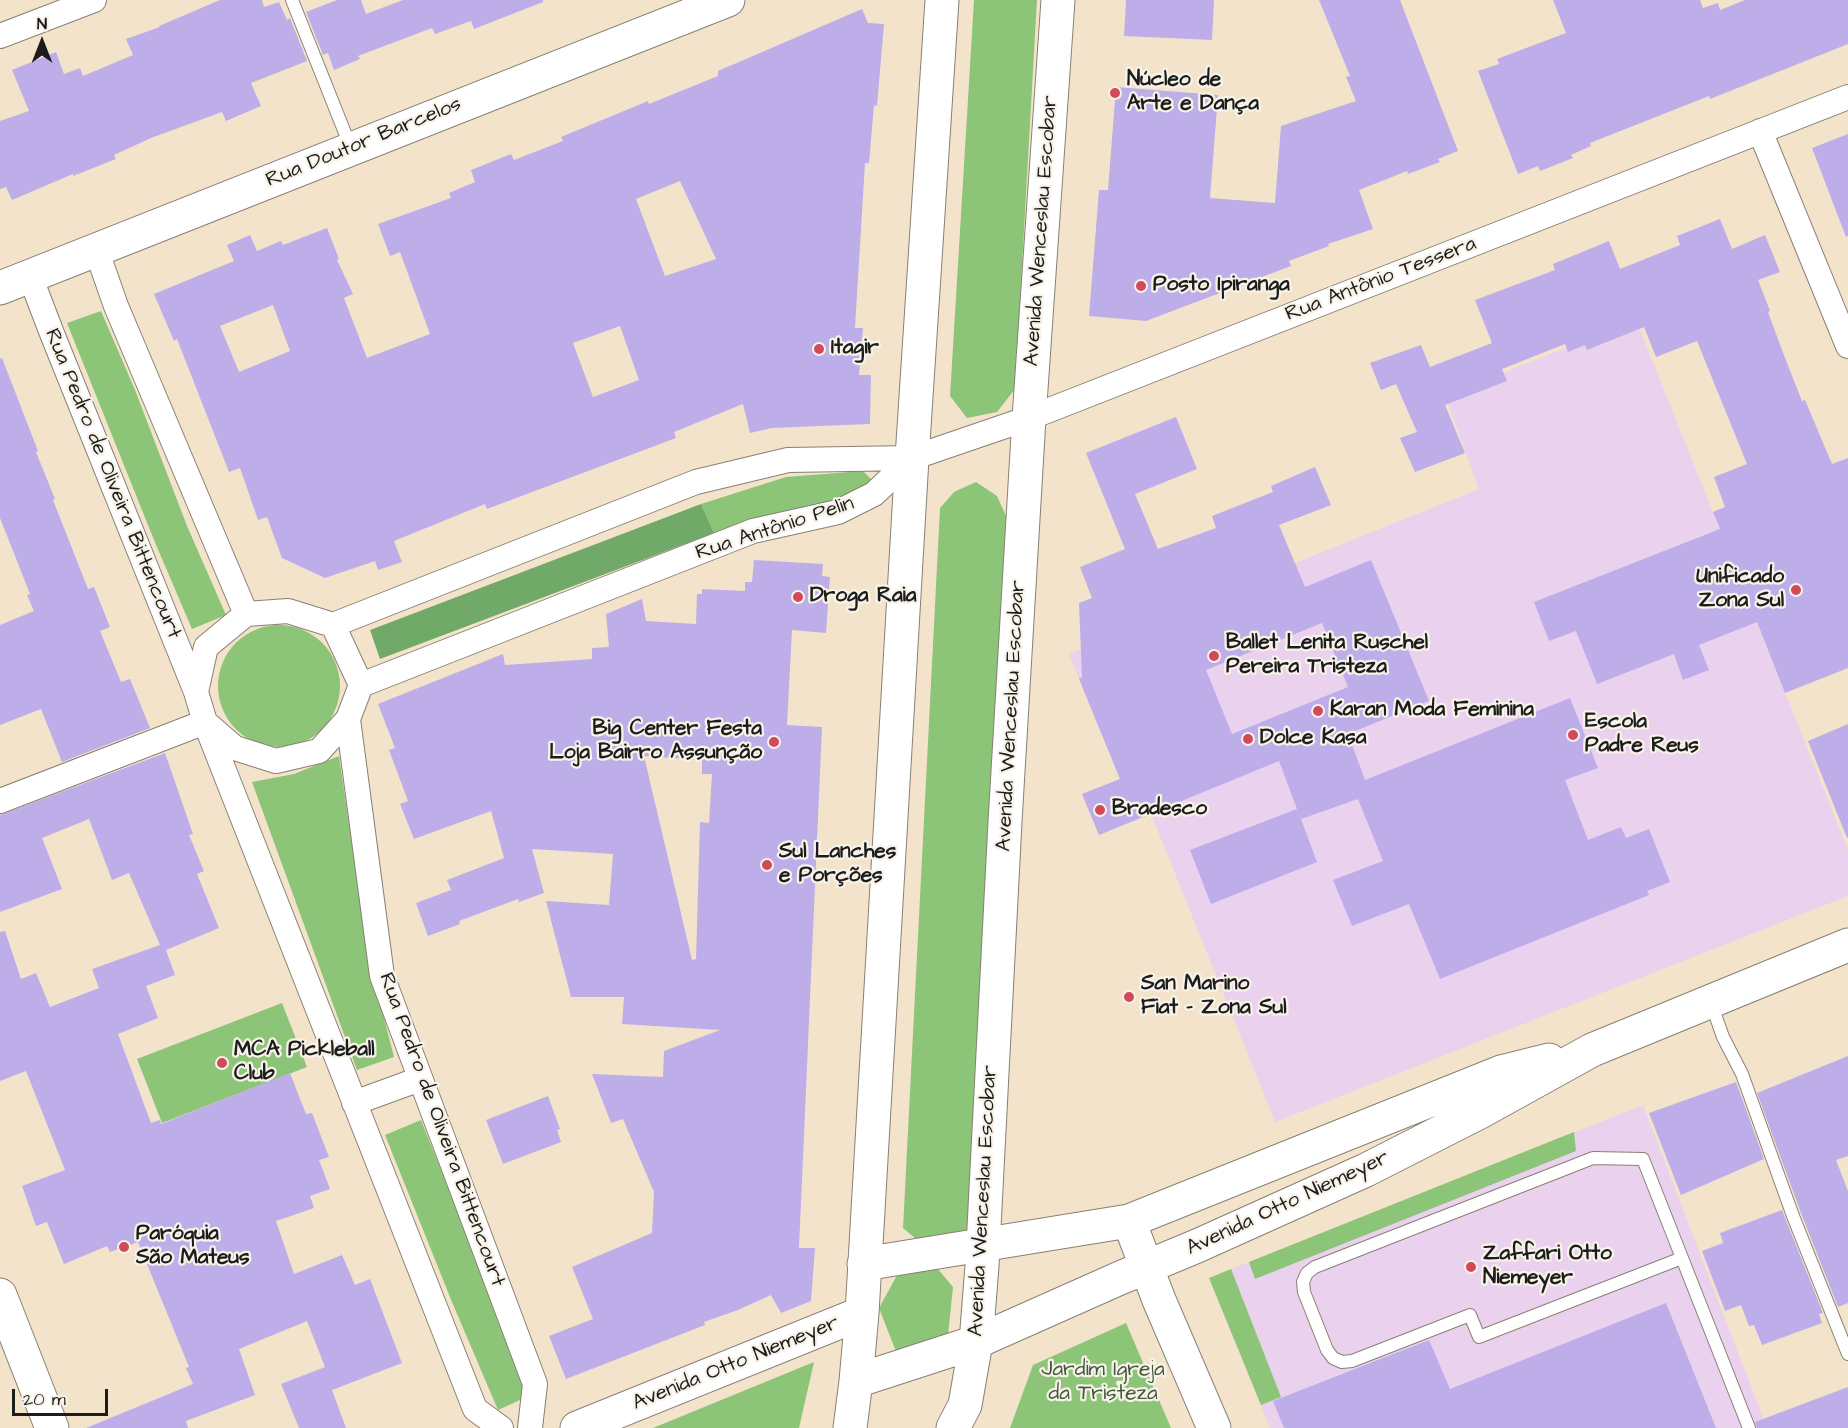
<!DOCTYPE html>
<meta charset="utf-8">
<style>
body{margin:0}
#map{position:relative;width:1848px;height:1428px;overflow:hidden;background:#f4e3cb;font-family:"Architects Daughter",sans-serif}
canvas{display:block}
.north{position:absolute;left:12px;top:12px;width:60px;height:60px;-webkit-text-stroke:4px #f7f3e8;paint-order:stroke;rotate:0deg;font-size:16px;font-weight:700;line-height:24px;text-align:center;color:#1c1c1c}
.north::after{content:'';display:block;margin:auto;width:21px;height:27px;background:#1c1c1c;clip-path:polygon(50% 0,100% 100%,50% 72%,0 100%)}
.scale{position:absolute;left:12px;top:1389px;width:96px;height:27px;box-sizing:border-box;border:3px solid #1c1c1c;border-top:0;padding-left:8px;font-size:18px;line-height:21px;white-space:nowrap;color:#1c1c1c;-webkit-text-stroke:4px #f7f3e8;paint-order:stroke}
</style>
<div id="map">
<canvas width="1848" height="1428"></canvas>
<div class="north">N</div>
<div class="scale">20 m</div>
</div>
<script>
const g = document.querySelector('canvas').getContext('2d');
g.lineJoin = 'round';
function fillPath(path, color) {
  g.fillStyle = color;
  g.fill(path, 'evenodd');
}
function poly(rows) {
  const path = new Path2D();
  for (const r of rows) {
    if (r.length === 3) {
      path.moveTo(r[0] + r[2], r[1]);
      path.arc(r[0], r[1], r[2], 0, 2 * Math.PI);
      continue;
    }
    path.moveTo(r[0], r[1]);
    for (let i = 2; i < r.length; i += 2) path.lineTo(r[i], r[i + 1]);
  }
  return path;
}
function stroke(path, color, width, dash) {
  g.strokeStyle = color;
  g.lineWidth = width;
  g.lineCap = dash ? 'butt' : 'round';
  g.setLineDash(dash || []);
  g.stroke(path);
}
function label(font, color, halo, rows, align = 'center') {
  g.font = font + ' "Architects Daughter",sans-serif';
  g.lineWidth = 4.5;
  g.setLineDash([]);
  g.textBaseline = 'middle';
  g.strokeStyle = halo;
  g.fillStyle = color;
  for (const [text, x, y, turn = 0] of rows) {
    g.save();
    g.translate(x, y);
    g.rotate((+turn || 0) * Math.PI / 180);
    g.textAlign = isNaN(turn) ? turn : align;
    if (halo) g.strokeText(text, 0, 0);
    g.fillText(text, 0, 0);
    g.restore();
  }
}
const built = poly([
 [1636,320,1848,850,1848,896,1275,1122,1151,814,1099,835,1082,794,1120,779,1069,654,1479,489,1445,396],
 [1643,1105,1767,1428,1270,1428,1209,1278]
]);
const green = poly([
 [974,0,1037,0,1015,389,997,412,967,418,950,396],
 [101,311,135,390,187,526,226,615,192,629,154,540,67,323],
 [863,471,871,479,863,493,714,533,701,504,786,477],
 [976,482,997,496,1006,516,967,1230,950,1244,921,1243,903,1228,940,508,954,492],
 [279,686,61],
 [339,756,368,955,394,1057,357,1070,252,782,294,774],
 [282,1003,307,1067,162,1123,137,1059],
 [421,1120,531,1395,498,1410,452,1302,385,1135],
 [1574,1132,1576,1151,1255,1279,1249,1262],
 [933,1263,953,1287,948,1335,897,1354,879,1308,900,1270],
 [1231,1269,1281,1397,1261,1405,1209,1278],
 [1126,1323,1171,1428,1010,1428,1033,1365],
 [814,1362,799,1428,653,1428]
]);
const forest = poly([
 [701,504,714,533,380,659,370,630]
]);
const building = poly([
 [220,0,262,0,264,7,279,2,287,20,290,18,307,61,251,83,261,106,226,121,222,112,151,138,114,155,116,159,73,176,73,174,12,200,6,187,0,189,0,121,29,111,12,70,56,52,64,74,80,68,83,76,133,55,126,39,160,27,159,26],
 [337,0,361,0,366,14,403,0,543,0,543,2,474,29,471,21,435,34,432,28,358,56,360,59,334,70,328,53,323,55,306,12],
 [1126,0,1214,0,1212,40,1124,36],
 [1319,0,1400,0,1458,151,1438,159,1440,162,1408,174,1407,171,1359,190,1373,229,1328,244,1329,246,1289,261,1291,266,1146,321,1089,316,1099,190,1108,190,1116,87,1218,95,1210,198,1275,203,1281,126,1356,101,1346,77,1350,76],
 [1553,0,1700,0,1703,8,1718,3,1720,10,1745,0,1848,0,1848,44,1710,99,1709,96,1590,143,1591,146,1571,155,1573,158,1540,171,1538,166,1518,174,1478,71,1499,64,1497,59,1566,33],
 [862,9,868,23,884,24,877,106,874,105,869,163,865,163,855,328,863,328,859,375,871,375,870,424,772,428,750,433,743,404,674,432,676,438,487,509,485,504,394,541,402,562,378,570,375,561,325,578,282,558,267,517,258,520,240,468,229,472,177,339,174,341,154,294,234,261,227,245,250,235,257,251,281,241,283,245,327,228,339,259,337,260,353,294,344,298,367,358,430,334,400,252,390,256,378,224,451,198,449,193,475,182,471,170,511,154,514,160,563,141,561,137,648,101,649,104,718,76,718,71],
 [680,181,716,259,665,276,636,199],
 [273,305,290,351,239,372,220,326],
 [620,326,639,380,593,397,573,343],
 [1848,134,1848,236,1846,237,1812,148],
 [1720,219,1732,249,1765,235,1780,272,1758,280,1770,311,1768,312,1785,358,1802,401,1805,400,1832,464,1848,458,1848,668,1785,693,1757,622,1699,645,1709,670,1683,680,1674,654,1597,684,1576,631,1549,641,1534,602,1720,529,1713,512,1725,507,1714,477,1747,464,1697,341,1656,357,1644,327,1587,350,1585,345,1568,352,1565,344,1502,369,1507,381,1445,405,1465,453,1415,472,1400,438,1417,432,1396,384,1381,390,1370,363,1421,345,1430,367,1492,343,1475,300,1555,270,1553,264,1609,241,1620,269,1680,245,1677,236],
 [2,358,38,451,36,452,55,499,53,500,88,589,94,587,110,627,100,631,121,682,130,679,150,728,62,762,41,709,0,725,0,625,34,611,27,595,30,594,0,518,0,359],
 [1176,417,1197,469,1135,494,1158,549,1216,528,1212,516,1273,492,1271,486,1315,467,1331,505,1279,525,1305,587,1371,560,1429,701,1348,734,1365,780,1570,698,1598,768,1565,780,1588,840,1621,827,1626,838,1649,829,1670,882,1647,891,1649,895,1440,979,1409,904,1352,926,1333,880,1383,861,1358,799,1301,819,1317,862,1211,904,1190,850,1297,809,1279,761,1099,835,1082,794,1120,779,1079,679,1082,677,1079,603,1092,598,1080,567,1125,549,1086,453],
 [1322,623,1348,687,1232,734,1206,670],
 [754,560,823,564,822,576,830,577,826,633,792,630,787,725,822,727,799,1248,815,1248,811,1301,781,1313,771,1295,738,1310,704,1322,705,1325,566,1379,549,1336,593,1319,572,1267,652,1233,654,1192,623,1119,611,1123,592,1074,663,1077,664,1051,720,1030,622,1024,624,997,571,997,546,901,609,905,613,854,532,849,544,893,519,902,518,899,459,921,460,924,428,936,416,903,451,890,447,880,504,858,491,811,414,839,400,804,408,801,389,750,395,748,378,704,503,654,505,665,592,659,592,648,609,647,606,614,642,599,646,621,696,624,697,594,702,594,702,589,745,591,745,582,752,582],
 [644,756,702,760,702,774,712,774,709,823,700,822,696,959,692,960],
 [1848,724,1848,837,1847,838,1808,741],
 [165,753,193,834,189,835,204,871,197,874,219,928,166,950,175,975,146,986,158,1018,118,1034,151,1123,160,1120,161,1124,290,1073,306,1114,312,1113,329,1157,319,1160,330,1189,310,1196,314,1208,276,1221,294,1274,342,1255,355,1285,370,1279,402,1363,332,1390,346,1428,299,1428,281,1384,325,1367,307,1321,239,1349,255,1395,186,1421,188,1428,86,1428,193,1384,186,1368,189,1367,138,1242,110,1252,107,1246,64,1264,47,1222,36,1226,22,1186,65,1170,26,1071,0,1081,0,932,5,931,21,979,36,973,50,1007,99,988,92,969,160,945,129,873,112,880,89,819,42,838,62,889,0,912,0,815],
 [1848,1056,1848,1156,1836,1160,1848,1191,1848,1303,1838,1307,1801,1213,1757,1093],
 [1736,1082,1764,1159,1681,1195,1649,1113],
 [548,1096,560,1129,557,1130,561,1142,503,1164,486,1120],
 [1782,1210,1823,1313,1819,1314,1822,1323,1762,1345,1754,1325,1749,1326,1741,1305,1725,1311,1702,1251,1723,1243,1720,1233],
 [1666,1303,1716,1428,1284,1428,1273,1401,1429,1340,1450,1389],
 [1848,1387,1848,1428,1757,1428,1755,1422]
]);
const lane = poly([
 [292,0,351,148],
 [1711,1003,1723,1037,1742,1074,1793,1216,1848,1354],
 [1593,1158,1643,1159,1682,1258,1479,1337,1470,1315,1352,1361,1342,1362,1333,1358,1327,1350,1304,1292,1303,1282,1307,1273,1315,1267,1593,1158],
 [1682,1258,1749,1428]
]);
const street = poly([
 [0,36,94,0],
 [1760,131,1848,346],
 [96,249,116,306,246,614],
 [30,276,51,331,196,692,205,722,235,748,276,761,319,751,348,719,361,685,333,625,288,611,246,614,206,647,196,692],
 [333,625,696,482,788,460,912,458,1029,418,1848,97],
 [361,685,753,531,838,512,874,494,912,458],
 [348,719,382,976,535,1384,530,1428],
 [0,801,205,722,475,1409,501,1428],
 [354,1103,420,1079]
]);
const secondary = poly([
 [0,288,728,0],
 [1129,1221,1159,1300,1214,1428],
 [864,1264,1129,1221,1501,1072,1549,1060],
 [0,1295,52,1428],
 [856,1381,976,1342,1120,1278,1197,1246,1366,1170,1480,1112,1592,1050,1848,945],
 [577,1428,862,1313],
 [850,1428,856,1381,862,1313,912,458,942,0],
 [953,1428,965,1405,976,1342,982,1266,1005,822,1029,418,1058,0]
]);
const markers = [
 [1115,93,6,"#d1495b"],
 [1141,286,6,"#d1495b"],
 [819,349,6,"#d1495b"],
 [1796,590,6,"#d1495b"],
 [798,597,6,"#d1495b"],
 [1214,656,6,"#d1495b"],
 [1318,711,6,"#d1495b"],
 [1573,735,6,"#d1495b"],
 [1248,739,6,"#d1495b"],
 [774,742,6,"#d1495b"],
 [1100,810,6,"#d1495b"],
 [767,865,6,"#d1495b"],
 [1129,997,6,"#d1495b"],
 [222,1063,6,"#d1495b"],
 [124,1247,6,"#d1495b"],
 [1471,1267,6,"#d1495b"]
];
const poiNames = [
 ["Núcleo de",1127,81],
 ["Arte e Dança",1127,105],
 ["Posto Ipiranga",1153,286],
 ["Itagir",831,349],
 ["Unificado",1784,578,"right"],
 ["Zona Sul",1784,602,"right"],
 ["Droga Raia",810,597],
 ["Ballet Lenita Ruschel",1226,644],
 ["Pereira Tristeza",1226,668],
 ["Karan Moda Feminina",1330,711],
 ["Escola",1585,723],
 ["Padre Reus",1585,747],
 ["Big Center Festa",762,730,"right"],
 ["Loja Bairro Assunção",762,754,"right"],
 ["Dolce Kasa",1260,739],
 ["Bradesco",1112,810],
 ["Sul Lanches",779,853],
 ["e Porções",779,877],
 ["San Marino",1141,985],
 ["Fiat - Zona Sul",1141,1009],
 ["MCA Pickleball",234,1051],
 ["Club",234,1075],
 ["Paróquia",136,1235],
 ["São Mateus",136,1259],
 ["Zaffari Otto",1483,1255],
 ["Niemeyer",1483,1279]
];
const streetNames = [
 ["Rua Doutor Barcelos",364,143,-22],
 ["Avenida Wenceslau Escobar",1042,231,-86],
 ["Rua Antônio Tessera",1381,280,-21],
 ["Rua Pedro de Oliveira Bittencourt",112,484,68],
 ["Rua Antônio Pelin",775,529,-18],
 ["Avenida Wenceslau Escobar",1012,716,-87],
 ["Rua Pedro de Oliveira Bittencourt",441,1130,70],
 ["Avenida Wenceslau Escobar",984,1201,-87],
 ["Avenida Otto Niemeyer",1288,1204,-25],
 ["Avenida Otto Niemeyer",736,1364,-22]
];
const parkNames = [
 ["Jardim Igreja",1103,1371],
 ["da Tristeza",1103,1395]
];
fillPath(built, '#ead1ed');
fillPath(green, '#8cc478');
fillPath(forest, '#71aa68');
fillPath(building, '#bdaee9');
stroke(lane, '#888074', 14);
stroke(street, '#888074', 26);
stroke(secondary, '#888074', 35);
stroke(lane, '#fff', 12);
stroke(street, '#fff', 24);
stroke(secondary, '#fff', 33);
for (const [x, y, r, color] of markers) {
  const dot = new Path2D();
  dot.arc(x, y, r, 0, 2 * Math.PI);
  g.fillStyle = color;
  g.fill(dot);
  stroke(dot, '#f7f3e8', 2);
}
label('bold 21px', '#1c1c1c', '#f7f3e8', poiNames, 'left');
label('21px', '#1c1c1c', '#f7f3e8', streetNames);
label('21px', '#43573c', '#f7f3e8', parkNames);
</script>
